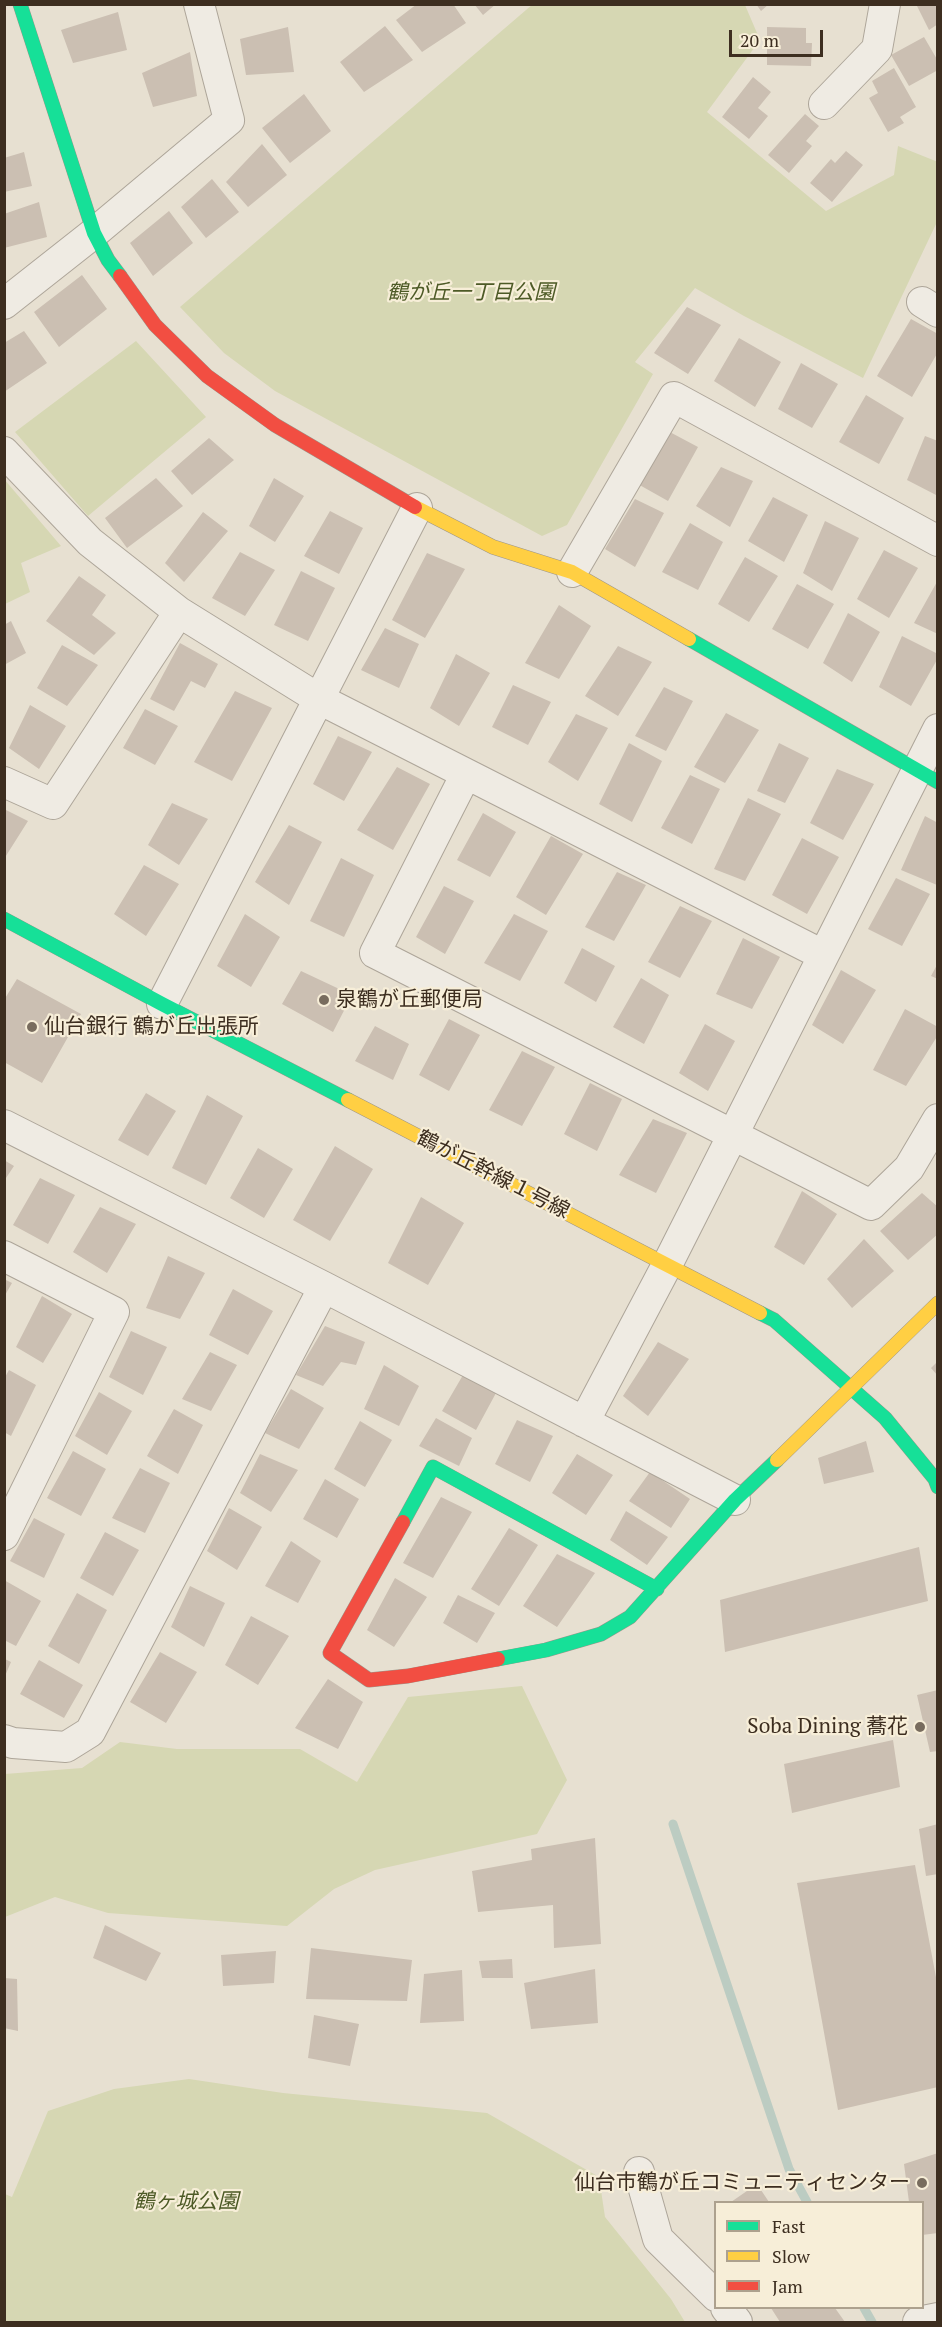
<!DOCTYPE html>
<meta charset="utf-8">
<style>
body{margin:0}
#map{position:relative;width:942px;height:2327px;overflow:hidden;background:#e7e0d1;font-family:"PT Serif",serif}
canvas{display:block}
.frame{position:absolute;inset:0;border:6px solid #3d2e20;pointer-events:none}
.legend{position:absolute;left:714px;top:2201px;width:210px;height:108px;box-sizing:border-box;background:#f7eed8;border:2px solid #ada18e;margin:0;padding:8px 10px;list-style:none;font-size:18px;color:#3d2e20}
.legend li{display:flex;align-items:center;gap:12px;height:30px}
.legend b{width:30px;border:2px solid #ada18e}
.scale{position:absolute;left:729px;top:30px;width:94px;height:27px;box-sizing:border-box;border:3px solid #3d2e20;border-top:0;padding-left:8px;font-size:18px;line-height:21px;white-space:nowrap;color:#3d2e20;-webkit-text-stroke:4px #f7eed8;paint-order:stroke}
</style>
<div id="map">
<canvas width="942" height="2327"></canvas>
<div class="frame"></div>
<ul class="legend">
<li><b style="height:8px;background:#16e098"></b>Fast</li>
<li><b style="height:8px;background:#ffcf43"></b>Slow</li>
<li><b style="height:8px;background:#f24e42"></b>Jam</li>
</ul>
<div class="scale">20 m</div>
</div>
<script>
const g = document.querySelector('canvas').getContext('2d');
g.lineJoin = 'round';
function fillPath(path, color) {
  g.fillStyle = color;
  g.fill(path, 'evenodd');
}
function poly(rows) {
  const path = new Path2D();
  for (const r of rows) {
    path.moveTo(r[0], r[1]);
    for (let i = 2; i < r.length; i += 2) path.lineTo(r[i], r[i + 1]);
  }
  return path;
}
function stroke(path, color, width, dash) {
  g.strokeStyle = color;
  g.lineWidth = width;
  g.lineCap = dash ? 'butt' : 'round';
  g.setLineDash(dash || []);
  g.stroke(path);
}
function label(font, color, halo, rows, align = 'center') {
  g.font = font + ' "PT Serif","Noto Sans JP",serif';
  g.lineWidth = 4.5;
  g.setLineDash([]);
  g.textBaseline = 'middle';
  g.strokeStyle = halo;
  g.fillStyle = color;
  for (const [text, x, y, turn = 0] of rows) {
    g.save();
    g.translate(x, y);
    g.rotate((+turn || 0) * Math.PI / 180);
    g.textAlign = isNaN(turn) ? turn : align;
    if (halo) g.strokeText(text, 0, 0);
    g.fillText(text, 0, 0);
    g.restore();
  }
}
const green = poly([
 [533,4,745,5,760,40,707,112,826,211,894,175,898,146,938,162,937,222,863,378,744,316,695,288,635,362,653,374,567,525,542,536,275,391,224,353,180,307],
 [136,341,206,417,88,516,15,432],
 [4,479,61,546,21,563,30,592,5,604],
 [522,1686,567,1780,537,1834,375,1870,334,1889,287,1926,108,1913,55,1897,5,1917,5,1774,82,1768,120,1742,177,1749,300,1749,357,1782,408,1697],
 [189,2079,283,2093,487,2113,599,2177,605,2217,671,2299,685,2322,5,2322,5,2194,12,2197,48,2111,114,2089]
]);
const stream = poly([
 [673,1824,789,2169,807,2202],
 [864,2308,872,2322]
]);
const building = poly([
 [417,4,453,4,466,23,422,52,396,20],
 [474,4,496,4,483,15],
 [756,4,769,4,761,11],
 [916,4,938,4,938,24,929,30],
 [118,12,127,50,73,63,61,30],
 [385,26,413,60,364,92,340,62],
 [288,27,294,72,246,75,240,39],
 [767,27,806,28,806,43,812,43,811,66,767,65],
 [924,37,938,61,938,70,909,86,891,55],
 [190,52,197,96,153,107,142,73],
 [894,68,916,107,900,117,904,123,888,132,869,98,878,93,872,81],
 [753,77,771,92,758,108,768,116,749,139,722,117],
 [304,94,331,131,290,163,262,128],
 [805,114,819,126,806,141,812,146,789,173,768,155],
 [262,144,287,175,248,207,226,182],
 [846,151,863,165,832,202,810,183,831,159,835,163],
 [24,152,32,186,4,192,4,158],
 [212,179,239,212,206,238,181,207],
 [39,202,47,237,4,248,4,214],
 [169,211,193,243,153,276,130,243],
 [82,275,107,309,59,347,34,312],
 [687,307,721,325,688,374,654,353],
 [911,319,938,334,938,352,912,397,877,376],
 [24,331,47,363,4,392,4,343],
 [739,338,781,362,755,407,714,381],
 [801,363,838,384,812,428,778,409],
 [866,395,904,418,879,464,839,442],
 [666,430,698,447,668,501,636,483],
 [925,436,938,441,938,496,907,480],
 [209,438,234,460,192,495,171,471],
 [721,467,753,481,730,527,696,506],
 [156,478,183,506,127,548,105,518],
 [274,478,304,496,275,542,249,526],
 [773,497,808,515,784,562,748,541],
 [635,499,664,513,635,567,605,549],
 [330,511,363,528,339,574,304,556],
 [203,512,228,531,184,582,165,563],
 [825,521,859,538,832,591,803,573],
 [690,523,723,542,698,590,662,572],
 [884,550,918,568,889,618,857,599],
 [240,552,275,570,245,616,212,598],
 [427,553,465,569,425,638,392,620],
 [745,557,778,576,749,622,718,604],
 [301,571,335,588,308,641,274,625],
 [79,576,106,595,92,615,116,633,94,655,46,621],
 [938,580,938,634,914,623],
 [797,584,834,604,808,649,772,629],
 [559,605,591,626,559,679,525,663],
 [848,613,880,632,852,682,823,663],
 [11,621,26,653,4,665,4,625],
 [385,628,419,644,399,688,361,670],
 [902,636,938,654,938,658,911,706,879,687],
 [180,643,218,664,205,688,191,681,174,711,150,699],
 [62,645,98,665,67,706,37,688],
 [618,646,652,662,618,716,585,696],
 [456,654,490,673,459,726,430,708],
 [513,685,551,702,528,745,492,727],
 [664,687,693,701,666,751,635,736],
 [235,691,272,708,232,781,194,762],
 [30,705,66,726,39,769,9,748],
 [145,709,178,726,155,765,123,748],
 [726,713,759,730,725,783,694,767],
 [576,714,608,728,578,781,548,762],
 [338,736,372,752,344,801,313,784],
 [629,743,662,761,632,822,599,804],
 [779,743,809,758,785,803,757,791],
 [397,767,430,784,393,850,357,830],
 [837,769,874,784,843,840,810,823],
 [690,775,720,789,692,844,661,828],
 [748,798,781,814,745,881,714,869],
 [172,803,208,819,179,865,148,845],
 [4,809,28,821,4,859],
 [483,813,516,832,490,877,457,860],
 [925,816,938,823,937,885,901,870],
 [289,825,322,842,289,905,255,882],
 [551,836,583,854,546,915,516,897],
 [802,838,839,857,807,914,772,895],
 [341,858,374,875,344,937,310,921],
 [144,865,179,884,146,936,114,914],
 [617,872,646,885,614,941,585,927],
 [896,878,930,894,902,946,868,929],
 [444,886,474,901,445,954,416,937],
 [680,906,712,921,680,978,648,962],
 [245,914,280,937,251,987,217,966],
 [514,914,548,931,520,981,484,963],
 [743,938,780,957,752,1009,716,994],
 [582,948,615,966,596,1002,564,983],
 [938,963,938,979,931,976],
 [841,970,876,990,843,1044,812,1025],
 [301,971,352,995,333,1032,282,1004],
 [641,978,669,995,644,1044,613,1027],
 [17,979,81,1014,42,1083,4,1062,4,1000],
 [905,1009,938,1027,938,1035,906,1086,873,1070],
 [449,1019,480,1035,449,1091,419,1075],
 [705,1024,735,1041,708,1091,679,1073],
 [375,1026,409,1044,393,1080,355,1061],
 [522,1051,555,1067,522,1126,489,1110],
 [590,1083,622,1099,597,1151,564,1134],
 [146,1093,176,1111,148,1156,118,1140],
 [207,1095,243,1116,206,1185,172,1168],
 [653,1119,687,1133,656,1193,619,1175],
 [335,1146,373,1169,330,1241,293,1220],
 [258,1148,293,1169,264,1218,230,1198],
 [4,1160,14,1166,4,1181],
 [40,1178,75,1195,48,1244,13,1225],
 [802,1191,837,1214,804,1265,774,1247],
 [922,1193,938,1207,938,1234,908,1260,880,1231],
 [421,1197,464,1223,428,1285,388,1263],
 [100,1207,136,1224,107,1273,73,1252],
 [864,1239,894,1271,852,1308,827,1279],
 [168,1256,205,1273,180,1319,146,1308],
 [4,1279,12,1283,4,1297],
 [233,1289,273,1311,248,1355,209,1335],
 [42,1296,72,1314,43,1363,16,1347],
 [325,1326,365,1342,356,1365,341,1362,323,1386,296,1375],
 [131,1331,167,1347,143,1395,109,1377],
 [658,1342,689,1359,648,1416,623,1396],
 [210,1352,237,1365,211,1411,182,1399],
 [938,1361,938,1376,931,1368],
 [384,1365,419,1386,399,1426,364,1409],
 [9,1370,36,1385,11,1436,4,1432,4,1379],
 [463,1375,496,1393,476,1430,442,1411],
 [291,1389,324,1408,299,1449,265,1433],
 [99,1392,132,1411,107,1455,75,1436],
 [174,1409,203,1425,178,1474,147,1456],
 [436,1418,472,1438,459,1466,419,1446],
 [517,1420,553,1436,530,1482,495,1464],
 [360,1421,392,1440,365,1487,334,1469],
 [866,1441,874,1472,824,1484,818,1458],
 [73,1451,106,1469,81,1516,47,1498],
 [260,1454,298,1470,271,1512,240,1493],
 [577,1454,613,1475,586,1515,552,1493],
 [140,1468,170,1483,145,1533,112,1518],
 [650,1472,690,1499,671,1528,629,1501],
 [325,1479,359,1499,337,1538,303,1519],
 [441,1497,472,1512,433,1578,403,1563],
 [229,1508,262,1527,237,1570,207,1551],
 [626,1511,668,1537,647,1565,610,1540],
 [34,1518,65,1534,44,1578,10,1561],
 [509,1528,538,1545,499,1606,471,1589],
 [105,1532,139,1550,113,1596,80,1578],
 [291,1541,321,1561,298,1603,265,1586],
 [919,1547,928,1601,725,1652,720,1600],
 [557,1554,595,1573,557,1627,523,1606],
 [395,1578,427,1597,394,1647,367,1630],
 [4,1580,41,1601,16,1646,4,1640],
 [190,1586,225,1603,204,1647,171,1627],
 [77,1593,107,1610,79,1664,48,1646],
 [458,1595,495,1613,477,1643,443,1623],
 [251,1616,289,1636,258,1685,225,1665],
 [160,1652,197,1672,166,1723,130,1702],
 [5,1659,11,1662,5,1676],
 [39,1660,83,1685,64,1718,20,1694],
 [328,1679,363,1702,338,1749,295,1728],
 [938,1690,938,1751,930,1752,917,1695],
 [893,1740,900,1787,792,1813,784,1764],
 [938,1824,938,1874,926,1876,919,1829],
 [595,1838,601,1944,554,1948,553,1905,478,1912,472,1871,532,1860,531,1849],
 [915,1865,938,1988,938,2087,838,2110,797,1883],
 [105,1925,161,1953,146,1981,93,1958],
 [311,1948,412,1960,407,2001,306,1999],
 [276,1951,274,1983,223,1986,221,1955],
 [512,1959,513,1978,482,1978,479,1961],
 [595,1969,598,2023,531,2029,524,1983],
 [462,1970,464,2021,420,2023,424,1974],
 [4,1978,17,1979,18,2031,4,2028],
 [314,2015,359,2024,350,2066,308,2058],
 [938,2153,938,2233,922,2235,922,2202,909,2202,904,2164],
 [757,2184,769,2202,731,2202],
 [771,2308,835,2308,845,2322,780,2322]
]);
const street = poly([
 [824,104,877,49,885,4],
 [922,302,938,312],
 [4,304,94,233,229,120,199,4],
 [4,452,90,542,179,612],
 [572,572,674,397,938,541],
 [466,774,375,953,871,1205,909,1168,938,1119],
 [4,782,53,804,179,612,319,699,823,955],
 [162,1004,417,508],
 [4,1125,324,1287,735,1500],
 [4,1256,114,1312,4,1535],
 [584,1422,667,1265,938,729],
 [4,1740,13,1743,66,1747,90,1732,324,1287],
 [639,2172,658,2239,716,2296],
 [726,2308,737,2322],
 [918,2322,938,2318]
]);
const fast = poly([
 [20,4,94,233,108,260,120,276],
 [689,639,938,782],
 [4,919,162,1004,348,1100],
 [760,1313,774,1320,885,1418,935,1479,938,1487],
 [403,1522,433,1467,657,1589],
 [498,1659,546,1650,601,1634,630,1617,735,1500,777,1460]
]);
const slow = poly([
 [415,507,493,547,572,572,689,639],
 [348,1100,760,1313],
 [777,1460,938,1303]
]);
const jam = poly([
 [120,276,155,325,207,376,275,425,415,507],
 [403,1522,330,1653,369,1680,408,1676,498,1659]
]);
const markers = [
 [324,1000,6,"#786c5e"],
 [32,1027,6,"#786c5e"],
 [920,1727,6,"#786c5e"],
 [922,2183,6,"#786c5e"]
];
const parkNames = [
 ["鶴が丘一丁目公園",471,293],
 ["鶴ヶ城公園",186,2202]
];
const poiNames = [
 ["泉鶴が丘郵便局",336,1000],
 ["仙台銀行 鶴が丘出張所",44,1027],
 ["Soba Dining 蕎花",908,1727,"right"],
 ["仙台市鶴が丘コミュニティセンター",910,2183,"right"]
];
const streetNames = [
 ["鶴が丘幹線１号線",493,1175,27]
];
fillPath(green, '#d6d7b3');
stroke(stream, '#bcccc2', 9);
fillPath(building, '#cbbfb2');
stroke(street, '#ada599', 32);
stroke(fast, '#9c958a', 15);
stroke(slow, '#9c958a', 15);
stroke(jam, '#9c958a', 15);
stroke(street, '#efebe3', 30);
stroke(fast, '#16e098', 14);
stroke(slow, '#ffcf43', 14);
stroke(jam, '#f24e42', 14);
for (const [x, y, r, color] of markers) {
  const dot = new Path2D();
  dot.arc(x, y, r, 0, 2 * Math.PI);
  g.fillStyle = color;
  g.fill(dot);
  stroke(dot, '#f7eed8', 2);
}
label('italic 21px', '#4d5a26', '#f7eed8', parkNames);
label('21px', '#3d2e20', '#f7eed8', poiNames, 'left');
label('21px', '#3d2e20', '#f7eed8', streetNames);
</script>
